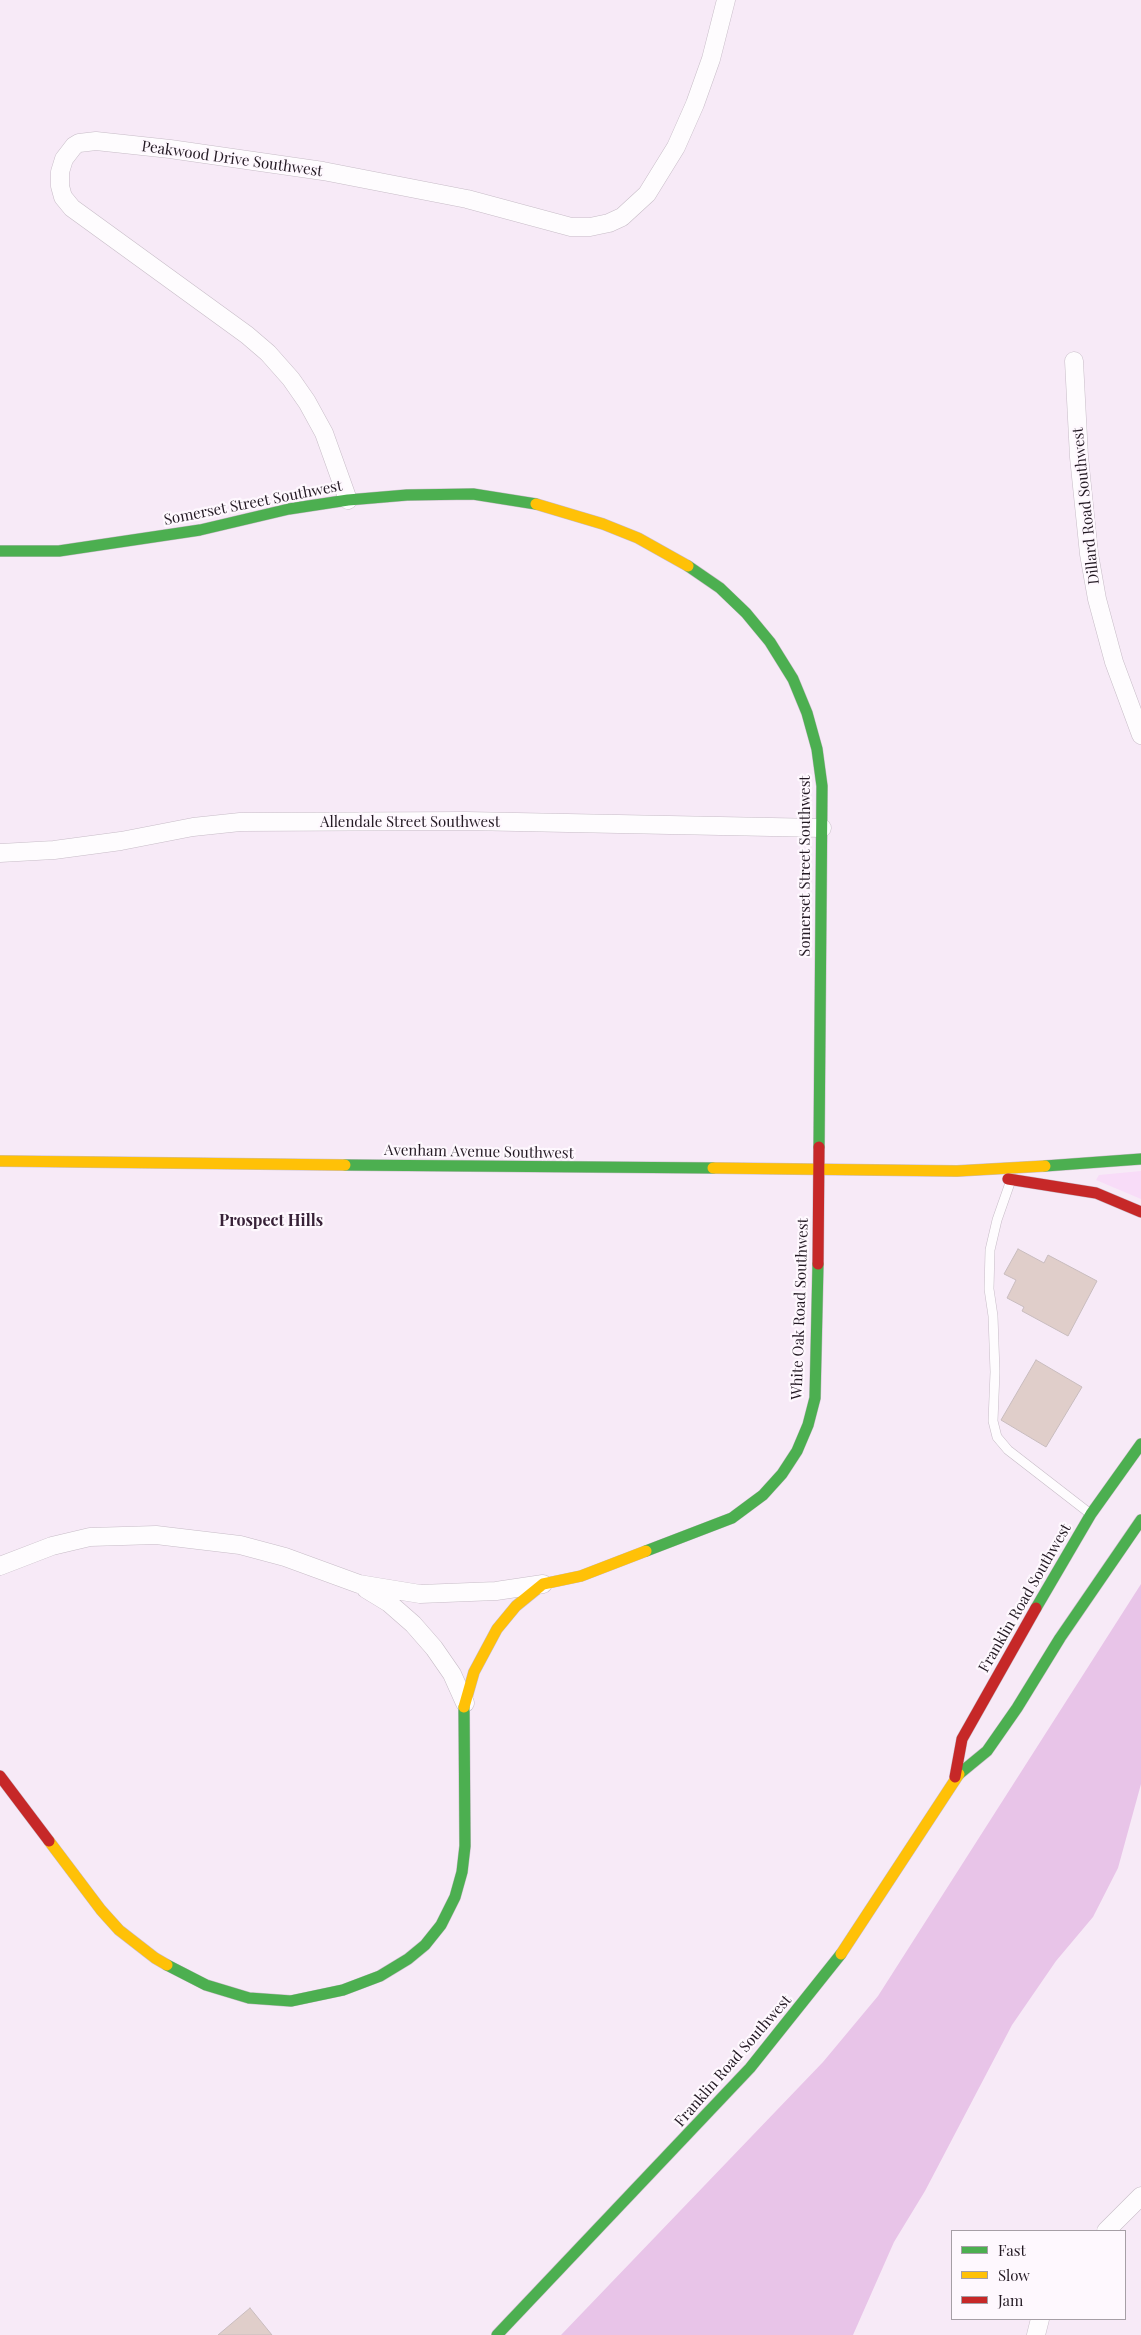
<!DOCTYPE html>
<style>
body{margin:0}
#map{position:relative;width:1141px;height:2335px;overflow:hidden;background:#f7eaf7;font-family:"Playfair Display",serif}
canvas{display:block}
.legend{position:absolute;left:951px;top:2230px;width:175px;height:90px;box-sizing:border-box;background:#fef8fe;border:1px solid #a69fa6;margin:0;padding:6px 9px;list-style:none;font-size:15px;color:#231923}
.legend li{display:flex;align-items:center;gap:10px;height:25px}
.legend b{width:25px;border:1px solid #a69fa6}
</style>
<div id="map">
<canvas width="1141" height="2335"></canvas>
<ul class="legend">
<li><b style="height:6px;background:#4caf50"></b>Fast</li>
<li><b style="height:6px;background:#ffc107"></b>Slow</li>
<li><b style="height:6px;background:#c62828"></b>Jam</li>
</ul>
</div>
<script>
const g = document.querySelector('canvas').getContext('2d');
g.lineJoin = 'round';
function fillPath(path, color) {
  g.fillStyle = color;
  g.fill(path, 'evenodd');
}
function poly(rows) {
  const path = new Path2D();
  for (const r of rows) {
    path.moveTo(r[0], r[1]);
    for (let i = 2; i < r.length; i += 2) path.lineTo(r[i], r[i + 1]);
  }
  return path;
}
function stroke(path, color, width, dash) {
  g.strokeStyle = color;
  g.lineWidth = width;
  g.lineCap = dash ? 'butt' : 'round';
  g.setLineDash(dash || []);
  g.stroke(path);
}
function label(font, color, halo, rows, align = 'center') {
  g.font = font + ' "Playfair Display",serif';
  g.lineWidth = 4.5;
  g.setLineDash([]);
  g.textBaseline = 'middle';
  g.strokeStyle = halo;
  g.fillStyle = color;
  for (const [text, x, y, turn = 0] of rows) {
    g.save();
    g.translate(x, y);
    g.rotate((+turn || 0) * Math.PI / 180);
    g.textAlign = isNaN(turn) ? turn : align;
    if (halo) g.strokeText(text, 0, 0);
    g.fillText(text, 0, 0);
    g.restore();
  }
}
const green = poly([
 [1141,1171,1141,1199,1096,1180,1099,1175]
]);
const forest = poly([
 [1141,1584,1141,1784,1118,1868,1093,1917,1056,1961,1012,2025,925,2191,894,2242,853,2335,561,2335,823,2062,878,1996]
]);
const building = poly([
 [1018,1249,1044,1263,1048,1255,1097,1281,1068,1336,1022,1311,1024,1307,1007,1298,1016,1280,1004,1274,1018,1249],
 [1036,1360,1082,1387,1046,1447,1001,1420,1036,1360],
 [250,2308,272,2335,218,2335,250,2308]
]);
const lane = poly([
 [1011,1180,997,1220,990,1250,989,1289,993,1316,995,1372,993,1421,997,1437,1008,1450,1088,1512]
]);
const street = poly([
 [1074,361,1079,457,1089,554,1097,599,1114,662,1141,735],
 [348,500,324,433,307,402,291,379,268,353,247,335,72,208,63,197,60,186,60,172,64,159,74,146,79,143,96,141,170,149,323,171,467,199,571,227,590,227,609,223,622,217,647,194,676,147,695,104,711,59,726,0],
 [0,853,54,850,121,841,193,827,240,822,466,821,822,828],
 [0,1566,52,1546,90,1537,156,1535,240,1545,285,1557,359,1584,420,1594,496,1591,543,1584],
 [366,1589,389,1603,413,1624,434,1648,452,1674,465,1703],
 [1106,2231,1141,2196],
 [1036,2335,1040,2319]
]);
const fast = poly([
 [0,551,59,551,200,530,289,509,348,500,407,495,473,494,536,504],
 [688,566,720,588,746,613,770,642,793,679,807,713,817,749,822,786,819,1147],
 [345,1165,713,1168],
 [1045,1166,1141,1159],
 [646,1551,732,1518,763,1495,782,1474,797,1451,808,1425,815,1398,818,1264],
 [1036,1608,1091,1514,1141,1444],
 [959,1774,987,1751,1017,1708,1060,1638,1141,1520],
 [167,1965,206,1985,249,1998,291,2001,343,1990,380,1976,408,1959,425,1945,441,1925,455,1897,462,1872,465,1846,464,1707],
 [497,2335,750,2068,841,1954]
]);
const slow = poly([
 [536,504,603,524,638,538,688,566],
 [0,1161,345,1165],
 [713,1168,957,1171,1045,1166],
 [464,1707,474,1672,497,1629,516,1606,543,1584,581,1576,646,1551],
 [49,1841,101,1910,119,1930,155,1958,167,1965],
 [841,1954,959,1774]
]);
const jam = poly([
 [1008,1179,1096,1193,1141,1212],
 [818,1264,819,1147],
 [0,1776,49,1841],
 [955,1777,962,1739,1036,1608]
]);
const streetNames = [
 ["Peakwood Drive Southwest",232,159,8],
 ["Somerset Street Southwest",253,503,-11],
 ["Dillard Road Southwest",1086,506,-96],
 ["Allendale Street Southwest",410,822],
 ["Somerset Street Southwest",805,866,-90],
 ["Avenham Avenue Southwest",479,1152,1],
 ["White Oak Road Southwest",800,1309,-88],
 ["Franklin Road Southwest",1025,1598,-60],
 ["Franklin Road Southwest",733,2061,-49]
];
const neighbourhoodNames = [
 ["Prospect Hills",271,1221]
];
fillPath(green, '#f8dcf8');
fillPath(forest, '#e8c4e8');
fillPath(building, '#e0ceca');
stroke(building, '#c8bcbe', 1);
stroke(lane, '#c7bcc7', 10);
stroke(street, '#c7bcc7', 19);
stroke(fast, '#c7bcc7', 12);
stroke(slow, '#c7bcc7', 12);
stroke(jam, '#c7bcc7', 12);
stroke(lane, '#fefcfe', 9);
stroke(street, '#fefcfe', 18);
stroke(fast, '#4caf50', 11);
stroke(slow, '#ffc107', 11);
stroke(jam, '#c62828', 11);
label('15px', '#231923', '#fef8fe', streetNames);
label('bold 16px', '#372137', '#fef8fe', neighbourhoodNames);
</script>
